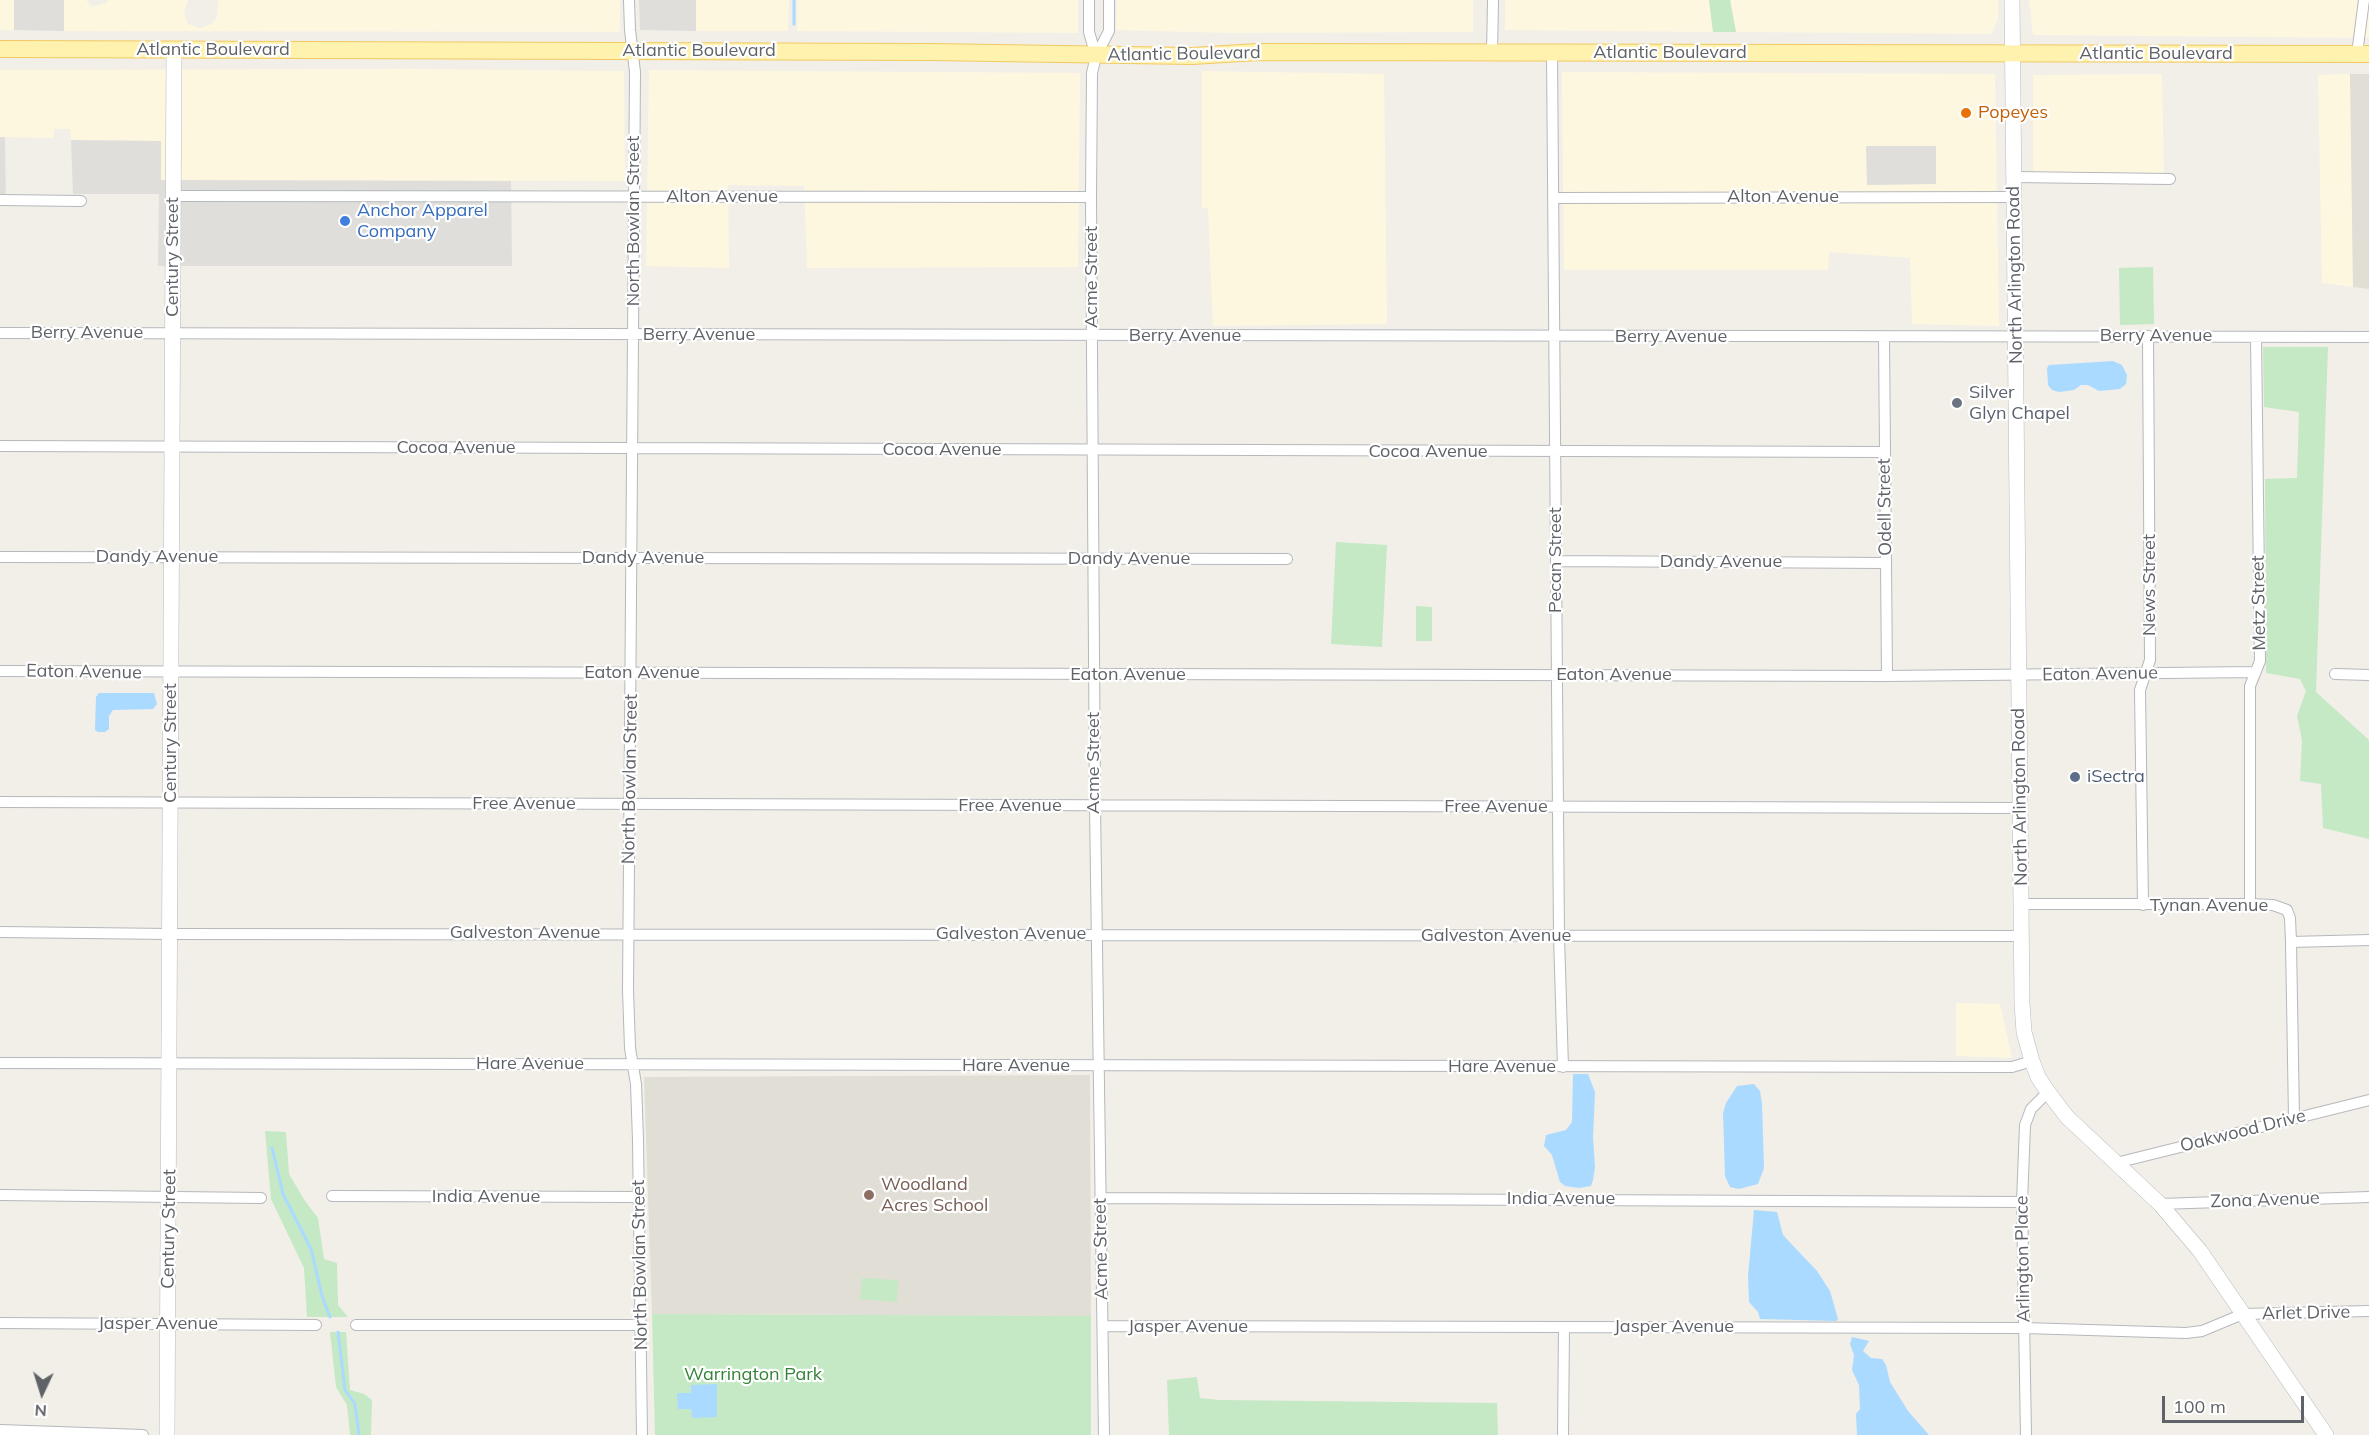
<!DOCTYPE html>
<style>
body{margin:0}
#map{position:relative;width:2369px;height:1435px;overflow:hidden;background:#f1efe8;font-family:Mulish,sans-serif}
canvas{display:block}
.north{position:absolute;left:12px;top:1363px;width:60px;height:60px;-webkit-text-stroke:4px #fff;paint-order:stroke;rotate:184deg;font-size:16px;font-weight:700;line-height:24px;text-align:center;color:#5f6368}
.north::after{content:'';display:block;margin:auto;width:21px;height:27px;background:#5f6368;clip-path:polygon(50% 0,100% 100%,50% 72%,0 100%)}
.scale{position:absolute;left:2162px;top:1396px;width:142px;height:27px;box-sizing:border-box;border:3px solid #5f6368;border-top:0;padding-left:8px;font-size:18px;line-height:21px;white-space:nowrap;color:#5f6368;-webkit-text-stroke:4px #fff;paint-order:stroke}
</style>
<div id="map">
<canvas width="2369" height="1435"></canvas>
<div class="north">N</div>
<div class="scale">100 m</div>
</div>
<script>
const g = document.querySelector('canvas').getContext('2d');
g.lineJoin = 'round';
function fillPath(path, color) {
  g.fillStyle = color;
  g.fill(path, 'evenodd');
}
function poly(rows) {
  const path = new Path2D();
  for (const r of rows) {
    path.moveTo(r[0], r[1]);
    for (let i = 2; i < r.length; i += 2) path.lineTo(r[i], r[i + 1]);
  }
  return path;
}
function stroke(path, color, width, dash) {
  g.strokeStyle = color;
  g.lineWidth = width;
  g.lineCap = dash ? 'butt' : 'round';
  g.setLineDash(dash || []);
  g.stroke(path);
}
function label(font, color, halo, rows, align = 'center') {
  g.font = font + ' Mulish,sans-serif';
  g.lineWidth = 4.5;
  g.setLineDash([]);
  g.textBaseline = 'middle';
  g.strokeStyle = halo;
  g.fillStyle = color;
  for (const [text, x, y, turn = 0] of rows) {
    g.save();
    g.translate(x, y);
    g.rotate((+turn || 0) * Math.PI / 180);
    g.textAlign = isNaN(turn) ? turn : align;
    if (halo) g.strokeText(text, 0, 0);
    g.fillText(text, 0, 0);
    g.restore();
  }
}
const commercial = poly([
 [0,0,14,0,14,30,0,30],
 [64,0,86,0,92,7,106,3,108,0,188,0,184,13,188,24,200,28,212,24,217,17,218,0,620,0,620,32,64,31],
 [696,0,789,0,788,31,696,31],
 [797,0,1078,0,1078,33,797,31],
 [1117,0,1473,0,1473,32,1231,33,1116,30],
 [1505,0,1709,0,1713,32,1505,30],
 [1730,0,1998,0,1998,19,1991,34,1736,32],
 [2029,0,2369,0,2369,38,2033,35],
 [410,69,624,71,625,181,161,180,161,141,71,140,70,129,54,129,54,138,0,137,0,70],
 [649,70,1080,73,1078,267,807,268,804,186,728,185,729,268,646,266],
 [1202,71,1384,74,1387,324,1213,326,1208,208,1202,208],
 [1562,72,1995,74,1999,326,1912,324,1910,258,1829,252,1828,270,1564,270],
 [1936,146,1936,184,1867,185],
 [2162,74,2164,173,2033,172,2033,75],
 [2350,74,2353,287,2322,283,2318,75],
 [1956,1003,2000,1004,2012,1058,1956,1056]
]);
const industrial = poly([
 [14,0,64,0,64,31,14,30],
 [639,0,696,0,696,31,640,30],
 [0,137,5,137,6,206,0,206],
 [71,140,161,141,161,180,511,181,512,266,158,266,159,194,73,194],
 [1866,146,1936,146,1936,184,1867,185]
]);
const education = poly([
 [2350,74,2369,74,2369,289,2353,287],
 [1090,1075,1091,1316,652,1314,644,1077]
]);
const green = poly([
 [1709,0,1730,0,1736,32,1713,32],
 [2153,267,2154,324,2120,325,2119,268],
 [2263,347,2328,347,2316,692,2369,740,2369,839,2323,828,2321,784,2300,781,2302,740,2297,716,2306,691,2300,679,2266,673,2265,479,2297,478,2299,412,2264,407],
 [1336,542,1387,545,1382,647,1331,644],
 [1416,606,1432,607,1432,641,1416,641],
 [265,1131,286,1132,289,1174,305,1201,318,1218,324,1259,337,1263,338,1305,348,1317,307,1317,304,1268,271,1199],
 [862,1278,898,1280,897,1302,860,1299],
 [652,1314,1091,1316,1091,1435,655,1435],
 [330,1332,346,1332,350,1390,364,1394,372,1400,371,1435,350,1435,347,1405,336,1387],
 [1197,1377,1200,1398,1219,1400,1497,1403,1498,1435,1169,1435,1167,1380]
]);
const water = poly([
 [2113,361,2122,365,2127,375,2126,384,2120,389,2099,391,2088,385,2081,385,2074,390,2059,392,2052,390,2048,385,2047,368,2049,365],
 [99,693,154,693,157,704,153,709,113,710,109,716,109,729,105,732,98,732,95,730,96,697],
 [1573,1074,1588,1074,1595,1092,1593,1137,1595,1167,1593,1180,1591,1186,1579,1188,1565,1186,1560,1182,1552,1155,1544,1146,1546,1135,1566,1130,1572,1122],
 [1754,1084,1760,1091,1762,1104,1764,1168,1758,1184,1739,1189,1730,1187,1725,1176,1723,1113,1726,1103,1737,1086],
 [1754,1210,1777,1212,1783,1235,1817,1271,1830,1291,1838,1319,1836,1321,1760,1319,1758,1312,1749,1302,1748,1276],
 [1852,1337,1869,1341,1863,1351,1871,1358,1882,1359,1886,1365,1890,1382,1908,1411,1929,1435,1857,1435,1856,1414,1860,1409,1859,1385,1852,1370,1854,1355,1850,1344],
 [717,1384,717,1417,692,1418,691,1409,678,1409,677,1393,691,1393,691,1385]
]);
const stream = poly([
 [794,24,794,0],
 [272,1148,283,1194,311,1249,322,1296,330,1317],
 [338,1332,345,1390,355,1404,359,1435]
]);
const street = poly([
 [629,0,630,30,635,72,628,990,630,1048,636,1084,638,1140,642,1435],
 [1089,0,1089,32,1096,56],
 [1492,53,1493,0],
 [1552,53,1559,936,1563,1067],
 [2357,54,2364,0],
 [2014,177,2170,179],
 [173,196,1091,197],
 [1553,198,2014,197],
 [0,200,81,201],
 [0,333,2369,337],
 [1884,338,1887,676],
 [0,446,1884,452],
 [0,557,1287,559],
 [1556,561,1885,563],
 [0,671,1887,676,2255,672],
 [2335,674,2369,675],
 [0,802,2020,808],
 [2021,904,2250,904,2273,905,2287,910,2290,918,2291,942,2294,1118],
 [2250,904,2250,686,2260,661,2256,337],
 [2143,905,2140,690,2150,660,2148,336],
 [0,932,170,934,2021,936],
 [2291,942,2369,940],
 [0,1063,1996,1067,2012,1067,2032,1061],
 [2116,1163,2369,1100],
 [0,1195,261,1198],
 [332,1196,640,1197],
 [1100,1198,2022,1202],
 [2160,1204,2369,1197],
 [0,1323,316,1325],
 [356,1325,642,1325],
 [1103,1326,2024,1328,2186,1333,2202,1331,2243,1314,2369,1311],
 [0,1430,143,1435],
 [1104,1435,1095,806,1091,197,1092,73,1096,56,1109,31,1109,0],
 [1563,1435,1564,1327],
 [2026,1435,2022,1202,2025,1125,2031,1109,2048,1092]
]);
const secondary = poly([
 [2012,0,2022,1003,2024,1032,2032,1061,2038,1077,2048,1092,2067,1117,2160,1204,2200,1251,2326,1435],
 [167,1435,174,50]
]);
const primary = poly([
 [0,49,929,52,1192,56,1258,52,2369,54]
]);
const markers = [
 [1966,113,6,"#e8710a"],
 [345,221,6,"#3f7fe0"],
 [1957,403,6,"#6b7280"],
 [2075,777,6,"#5c6f8a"],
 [869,1195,6,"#8d6e63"]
];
const streetNames = [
 ["Atlantic Boulevard",213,50],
 ["Atlantic Boulevard",699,51],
 ["Atlantic Boulevard",1670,53],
 ["Atlantic Boulevard",1184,54,-1],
 ["Atlantic Boulevard",2156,54],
 ["Alton Avenue",722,197],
 ["Alton Avenue",1783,197],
 ["North Bowlan Street",634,221,-90],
 ["Century Street",173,257,-90],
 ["North Arlington Road",2015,275,-91],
 ["Acme Street",1092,277,-90],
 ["Berry Avenue",87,333],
 ["Berry Avenue",699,335],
 ["Berry Avenue",1185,336],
 ["Berry Avenue",2156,336],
 ["Berry Avenue",1671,337],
 ["Cocoa Avenue",456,448],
 ["Cocoa Avenue",942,450],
 ["Cocoa Avenue",1428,452],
 ["Odell Street",1885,507,-91],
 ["Dandy Avenue",157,557],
 ["Dandy Avenue",643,558],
 ["Dandy Avenue",1129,559],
 ["Pecan Street",1556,560,-90],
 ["Dandy Avenue",1721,562],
 ["News Street",2150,585,-90],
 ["Metz Street",2259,603,-91],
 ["Eaton Avenue",84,672,1],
 ["Eaton Avenue",642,673],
 ["Eaton Avenue",2100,674,-1],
 ["Eaton Avenue",1128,675],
 ["Eaton Avenue",1614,675],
 ["Century Street",171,743,-90],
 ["Acme Street",1094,763,-90],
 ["North Bowlan Street",630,779,-89],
 ["North Arlington Road",2020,797,-91],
 ["Free Avenue",524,804],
 ["Free Avenue",1010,806],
 ["Free Avenue",1496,807],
 ["Tynan Avenue",2209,906],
 ["Galveston Avenue",525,933],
 ["Galveston Avenue",1011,934],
 ["Galveston Avenue",1496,936],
 ["Hare Avenue",530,1064],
 ["Hare Avenue",1016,1066],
 ["Hare Avenue",1502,1067],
 ["Oakwood Drive",2243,1131,-14],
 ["India Avenue",486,1197],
 ["India Avenue",1561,1199],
 ["Zona Avenue",2265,1200,-2],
 ["Century Street",169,1229,-89],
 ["Acme Street",1101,1249,-91],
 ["Arlington Place",2023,1259,-91],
 ["North Bowlan Street",640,1265,-91],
 ["Arlet Drive",2306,1313,-1],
 ["Jasper Avenue",158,1324],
 ["Jasper Avenue",1188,1327],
 ["Jasper Avenue",1674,1327]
];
const foodNames = [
 ["Popeyes",1978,113]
];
const shopNames = [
 ["Anchor Apparel",357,211],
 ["Company",357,232]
];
const worshipNames = [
 ["Silver",1969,393],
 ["Glyn Chapel",1969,414]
];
const serviceNames = [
 ["iSectra",2087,777]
];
const educationNames = [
 ["Woodland",881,1185],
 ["Acres School",881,1206]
];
const parkNames = [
 ["Warrington Park",753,1375]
];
fillPath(commercial, '#fef7e0');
fillPath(industrial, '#e0deda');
fillPath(education, '#e1ded6');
fillPath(green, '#c5e8c5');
fillPath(water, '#aadaff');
stroke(stream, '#aadaff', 3);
stroke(street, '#b5b8bc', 12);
stroke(secondary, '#b6babf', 16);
stroke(primary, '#f2c960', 18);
stroke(street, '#fff', 10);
stroke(secondary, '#fff', 15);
stroke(primary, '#fff2af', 16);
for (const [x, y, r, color] of markers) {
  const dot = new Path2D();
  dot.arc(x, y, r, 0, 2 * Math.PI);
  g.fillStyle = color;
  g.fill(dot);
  stroke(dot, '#fff', 2);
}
label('18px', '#5f6368', '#fff', streetNames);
label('18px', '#c56008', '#fff', foodNames, 'left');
label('18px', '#366cbe', '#fff', shopNames, 'left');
label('18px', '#5b616d', '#fff', worshipNames, 'left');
label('18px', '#4e5e75', '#fff', serviceNames, 'left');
label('18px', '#785e54', '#fff', educationNames, 'left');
label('18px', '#348238', '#fff', parkNames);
</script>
